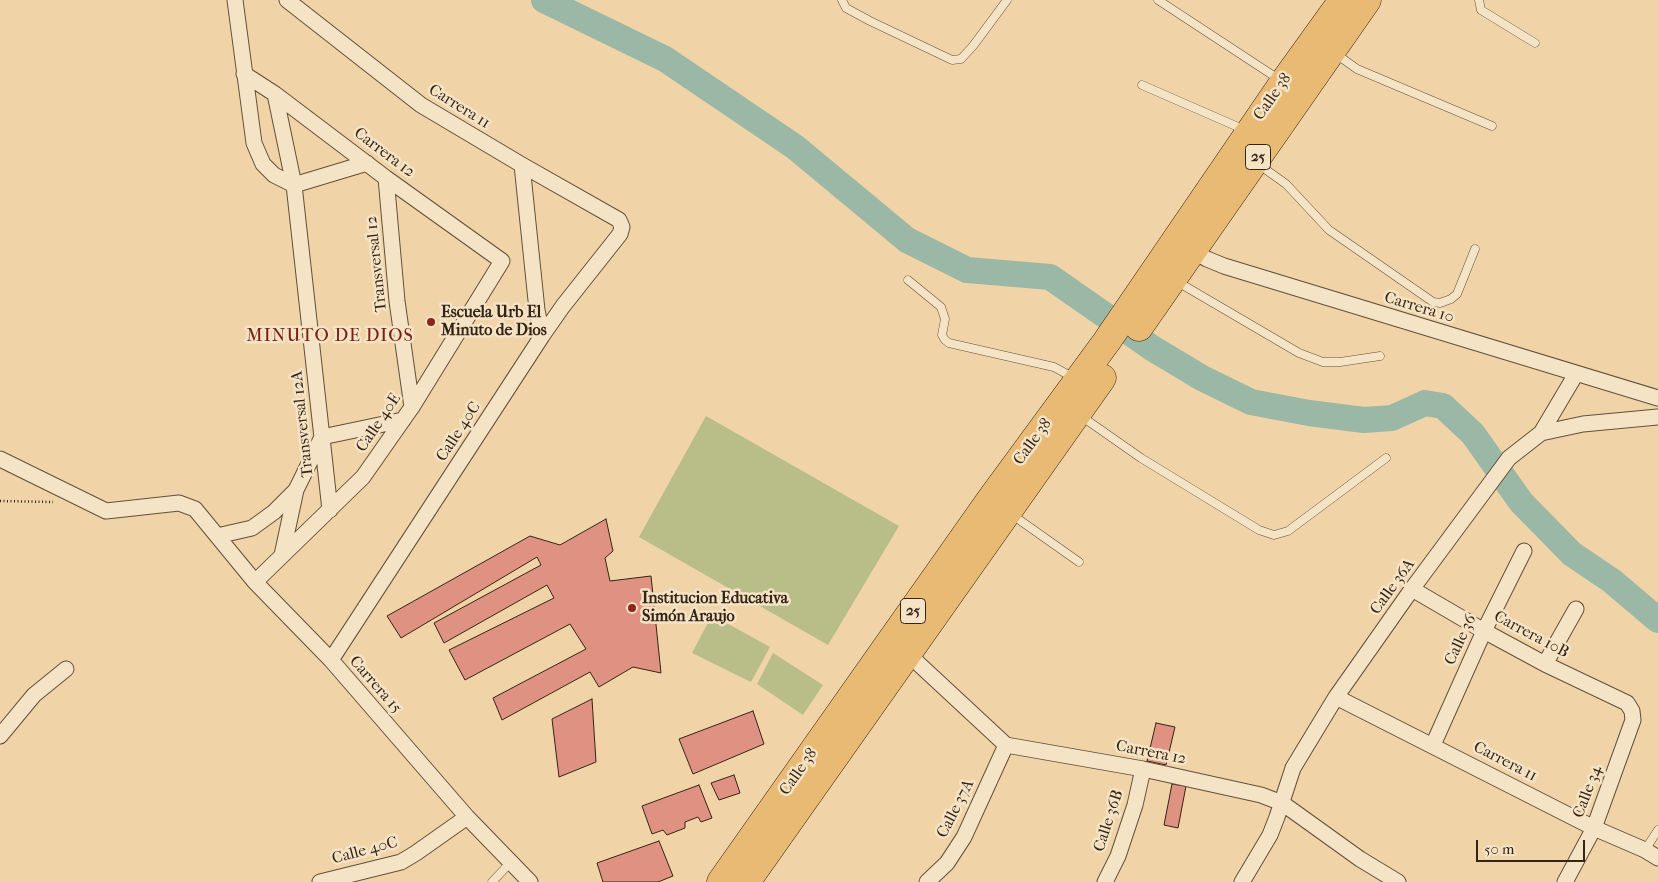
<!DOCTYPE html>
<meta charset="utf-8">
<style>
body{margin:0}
#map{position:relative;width:1658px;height:882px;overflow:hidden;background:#f0d4a7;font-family:"IM FELL French Canon",serif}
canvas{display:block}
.scale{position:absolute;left:1476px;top:840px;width:109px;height:22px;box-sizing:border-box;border:2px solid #332415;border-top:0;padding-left:6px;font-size:15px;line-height:18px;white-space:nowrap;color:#332415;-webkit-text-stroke:4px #f5e3c6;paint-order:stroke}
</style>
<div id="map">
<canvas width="1658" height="882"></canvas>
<div class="scale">50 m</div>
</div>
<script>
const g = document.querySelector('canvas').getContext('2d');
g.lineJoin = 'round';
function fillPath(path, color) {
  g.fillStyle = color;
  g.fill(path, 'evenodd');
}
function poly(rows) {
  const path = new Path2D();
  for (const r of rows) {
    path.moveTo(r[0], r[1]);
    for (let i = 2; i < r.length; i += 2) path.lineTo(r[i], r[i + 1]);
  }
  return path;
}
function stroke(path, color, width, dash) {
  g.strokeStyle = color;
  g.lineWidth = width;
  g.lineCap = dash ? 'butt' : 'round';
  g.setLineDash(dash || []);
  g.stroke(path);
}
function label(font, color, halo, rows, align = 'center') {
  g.font = font + ' "IM FELL French Canon",serif';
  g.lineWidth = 5;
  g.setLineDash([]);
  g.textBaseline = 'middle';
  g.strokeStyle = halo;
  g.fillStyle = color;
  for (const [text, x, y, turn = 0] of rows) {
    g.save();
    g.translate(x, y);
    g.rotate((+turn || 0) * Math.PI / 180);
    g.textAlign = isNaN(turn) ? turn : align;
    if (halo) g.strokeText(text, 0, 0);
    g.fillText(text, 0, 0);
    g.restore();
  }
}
const green = poly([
 [706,416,899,526,828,645,639,537],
 [712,615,770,647,751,682,692,653],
 [773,653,823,685,803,715,757,684]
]);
const river = poly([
 [544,0,665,59,795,147,907,240,967,270,1050,277,1152,348,1202,378,1251,402,1309,413,1364,420,1392,418,1425,403,1443,406,1473,434,1521,502,1572,554,1612,581,1658,620]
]);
const building = poly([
 [606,519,613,551,605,558,610,581,651,576,661,673,633,667,599,687,590,672,502,720,493,698,586,649,570,624,465,680,449,650,554,598,547,585,444,643,434,623,541,565,537,557,401,638,387,616,530,536,560,545,606,519],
 [592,699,596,762,559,777,552,719,592,699],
 [753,711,764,744,693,774,679,739,753,711],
 [1156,723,1175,727,1166,765,1147,761,1156,723],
 [734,775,740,793,719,800,711,783,734,775],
 [1172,784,1186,786,1178,828,1164,825,1172,784],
 [699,785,712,818,701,822,698,817,685,822,685,828,667,835,663,830,652,834,642,806,699,785],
 [659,841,673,876,658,882,603,882,597,863,659,841]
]);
const path = poly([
 [0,501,53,502]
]);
const lane = poly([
 [842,0,846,8,870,21,952,60,961,59,973,46,1007,0],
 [1158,0,1280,80],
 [1479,0,1481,10,1535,43],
 [1336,54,1357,69,1492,126],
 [1142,85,1245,130],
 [1258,164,1286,184,1329,230,1433,302,1440,303,1451,299,1457,294,1475,249],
 [908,280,941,307,945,319,942,335,945,340,949,343,1054,367,1074,378],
 [1176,281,1299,353,1323,362,1340,362,1380,356],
 [1081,416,1141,458,1259,530,1274,535,1288,531,1386,458],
 [1011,514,1079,562],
 [1645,850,1658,830],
 [492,882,511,862]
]);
const street = poly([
 [235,0,254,143,263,164,274,175,294,185,367,163],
 [287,0,421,105,522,165,619,220,622,227,620,234,563,306,542,336,331,660],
 [244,74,275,94,386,178,502,261,412,407,363,477,255,582],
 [275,94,294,185,330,510],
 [522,165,537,310,542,336],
 [386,178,397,301,412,407],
 [1186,247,1207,259,1224,266,1658,398],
 [1541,433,1576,374],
 [0,459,106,511,179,503,195,509,255,582,331,660,467,817,530,882],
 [217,536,252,528,274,512,296,490,322,437,403,420],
 [282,555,296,490],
 [1412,589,1484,631,1545,664,1627,703,1632,711,1633,720,1594,828,1565,882],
 [907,653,1006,745,1143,769,1261,795,1282,803,1360,859,1398,882],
 [1545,664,1576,609],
 [1336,697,1594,828,1645,850,1658,858],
 [0,736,34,695,66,669],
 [1433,745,1484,631,1524,551],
 [320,882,401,862,416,853,467,817],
 [927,882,947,863,964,837,1006,745],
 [1105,882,1118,856,1135,805,1143,769],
 [1242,882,1270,835,1277,817,1293,768,1336,697,1412,589,1509,458,1541,433,1583,424,1658,417]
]);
const highway = poly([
 [1139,327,1367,0],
 [721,882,991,499,1107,341,1284,82,1343,0],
 [746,882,1102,378]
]);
const markers = [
 [431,322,5,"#8f2418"],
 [632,608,5,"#8f2418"]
];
const shields = [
 [1258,157,25],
 [913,611,25]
];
const shieldNames = [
 ["25",1258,157],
 ["25",913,611]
];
const streetNames = [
 ["Calle 38",1273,97,-55],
 ["Carrera 11",459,107,32],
 ["Carrera 12",384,153,37],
 ["Transversal 12",377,264,-96],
 ["Carrera 10",1419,308,17],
 ["Calle 40E",379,423,-56],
 ["Transversal 12A",303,424,-96],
 ["Calle 40C",459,432,-57],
 ["Calle 38",1033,442,-54],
 ["Calle 36A",1393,587,-54],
 ["Carrera 10B",1531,635,28],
 ["Calle 36",1461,640,-65],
 ["Carrera 15",375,685,49],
 ["Carrera 12",1151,753,11],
 ["Carrera 11",1505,762,27],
 ["Calle 38",799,772,-55],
 ["Calle 34",1588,792,-69],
 ["Calle 37A",956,809,-63],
 ["Calle 36B",1109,821,-72],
 ["Calle 40C",365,851,-15]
];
const poiNames = [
 ["Escuela Urb El",441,313],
 ["Minuto de Dios",441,331],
 ["Institucion Educativa",642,599],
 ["Simón Araujo",642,617]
];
const neighbourhoodNames = [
 ["MINUTO DE DIOS",330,337]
];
fillPath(green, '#b9bd88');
stroke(river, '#9ab8a5', 26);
fillPath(building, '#df9282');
stroke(building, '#332415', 1);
stroke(lane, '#62503a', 9);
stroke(street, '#62503a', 17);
stroke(highway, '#332415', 29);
stroke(path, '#332415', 2.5, [1, 2.5]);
stroke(lane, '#f5e3c6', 8);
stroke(street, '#f5e3c6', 15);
stroke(highway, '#e8ba74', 28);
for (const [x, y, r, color] of markers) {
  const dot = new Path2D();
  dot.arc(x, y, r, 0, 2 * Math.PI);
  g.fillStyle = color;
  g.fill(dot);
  stroke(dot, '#f5e3c6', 2);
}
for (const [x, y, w] of shields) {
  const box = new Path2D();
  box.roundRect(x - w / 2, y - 12.5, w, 25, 4);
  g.fillStyle = '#f5e3c6';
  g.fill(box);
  stroke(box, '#332415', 1);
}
label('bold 15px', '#332415', null, shieldNames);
label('16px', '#332415', '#f5e3c6', streetNames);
label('bold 16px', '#332415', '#f5e3c6', poiNames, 'left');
g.letterSpacing = '1px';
label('18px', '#7a1f14', '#f5e3c6', neighbourhoodNames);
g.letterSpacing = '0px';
</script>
